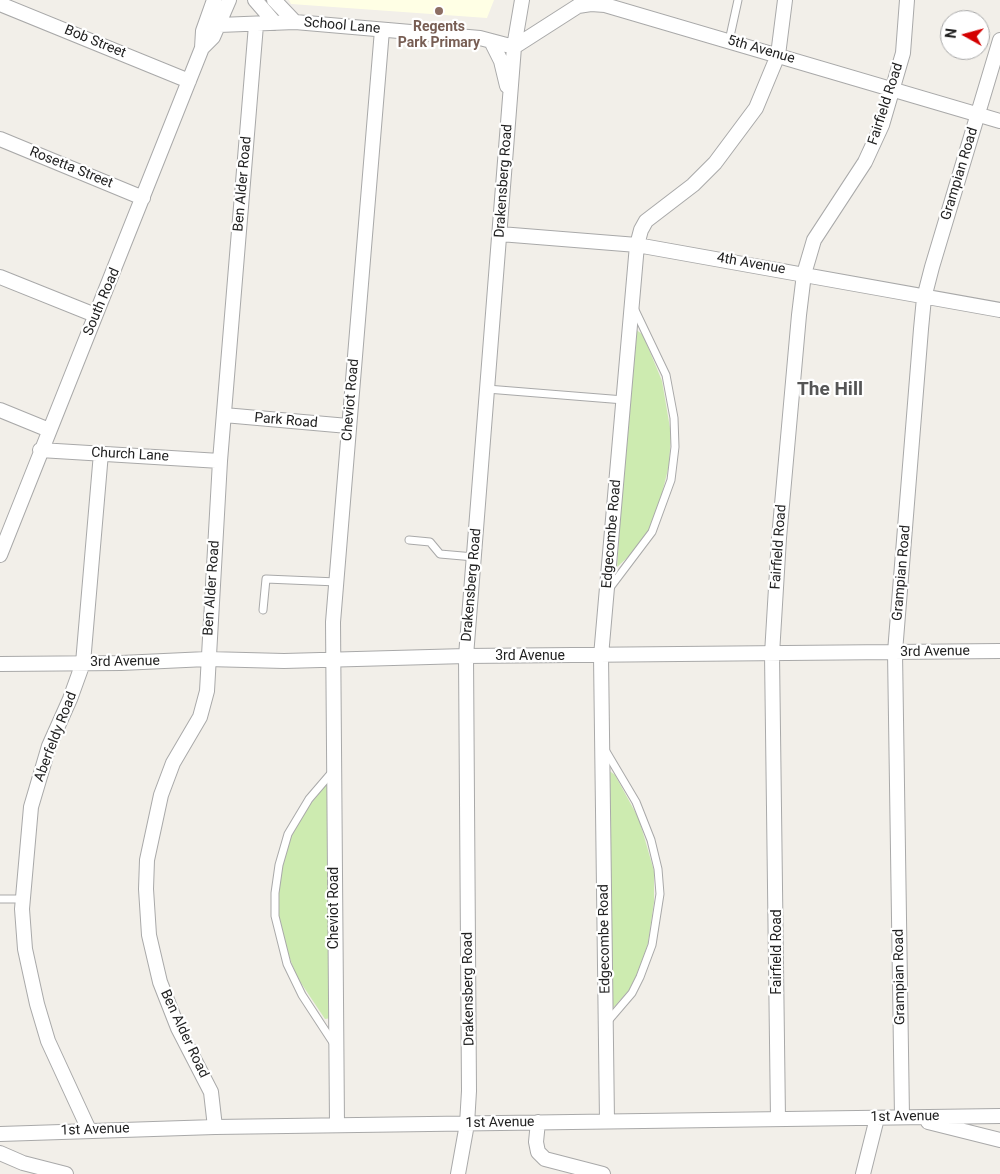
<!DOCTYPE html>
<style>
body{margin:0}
#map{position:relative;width:1000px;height:1174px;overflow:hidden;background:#f2efe9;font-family:Roboto,sans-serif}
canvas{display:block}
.north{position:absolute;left:940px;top:10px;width:50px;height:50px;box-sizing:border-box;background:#fff;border:1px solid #a7a7a7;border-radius:50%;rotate:277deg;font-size:14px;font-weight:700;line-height:20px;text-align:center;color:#222}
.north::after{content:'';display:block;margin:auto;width:18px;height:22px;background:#d40000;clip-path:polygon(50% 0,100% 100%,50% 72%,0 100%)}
</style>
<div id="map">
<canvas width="1000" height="1174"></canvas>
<div class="north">N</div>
</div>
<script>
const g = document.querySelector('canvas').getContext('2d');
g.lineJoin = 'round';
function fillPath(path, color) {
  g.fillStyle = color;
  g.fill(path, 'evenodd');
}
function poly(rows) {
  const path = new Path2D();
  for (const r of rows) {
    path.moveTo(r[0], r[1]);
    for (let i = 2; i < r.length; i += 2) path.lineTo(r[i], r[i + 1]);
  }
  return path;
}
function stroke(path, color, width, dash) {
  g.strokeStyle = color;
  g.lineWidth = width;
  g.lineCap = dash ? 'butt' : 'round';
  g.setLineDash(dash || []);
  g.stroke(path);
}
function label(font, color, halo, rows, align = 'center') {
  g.font = font + ' Roboto,sans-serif';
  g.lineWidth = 4.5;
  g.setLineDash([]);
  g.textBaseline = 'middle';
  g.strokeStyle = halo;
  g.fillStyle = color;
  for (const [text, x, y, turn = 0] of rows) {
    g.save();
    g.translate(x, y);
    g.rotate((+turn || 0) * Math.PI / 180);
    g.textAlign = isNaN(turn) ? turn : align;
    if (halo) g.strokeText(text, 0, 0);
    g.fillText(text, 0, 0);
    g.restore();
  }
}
const education = poly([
 [289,0,494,0,487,18,291,4]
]);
const grass = poly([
 [634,328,643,335,662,381,671,434,669,465,659,506,648,532,637,549,617,567],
 [607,769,615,775,639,819,654,871,654,902,648,943,640,970,630,989,612,1009],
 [329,781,331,1018,325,1019,297,977,287,951,276,914,277,885,294,824]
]);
const lane = poly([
 [729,41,738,0],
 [487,389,624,400],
 [409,540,430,542,440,554,474,557],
 [609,589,652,532,671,480,675,447,674,418,666,375,634,308],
 [263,610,266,579,337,582],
 [604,748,636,802,651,840,658,869,660,894,652,945,640,977,632,993,608,1021],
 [333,771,309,799,288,834,279,865,275,893,275,916,287,964,302,995,334,1044],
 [0,899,23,899]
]);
const street = poly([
 [255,0,275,23],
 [274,0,295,22],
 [0,4,189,81],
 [219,25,295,22,480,38,514,47],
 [491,41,501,61,507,86],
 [514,47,578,6,591,4,605,5,1000,121],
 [202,48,213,37,229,0],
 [0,139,143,198],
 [500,234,637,245,1000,310],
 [0,277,95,315],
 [0,410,49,430],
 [224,415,348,426],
 [40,450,220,461],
 [0,555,202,48,203,31,214,0],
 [0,664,121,663,207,659,284,661,466,656,1000,651],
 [902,1117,895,652,921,329,924,298,932,267,1000,40],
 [778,1119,772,654,779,538,799,315,804,274,814,240,865,162,882,125,903,53,907,0],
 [607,1121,601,656,637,245,641,230,646,221,693,185,715,163,756,108,778,55,785,0],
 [538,1122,536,1142,538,1152,545,1159,603,1174],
 [928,1122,1000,1140],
 [337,1125,333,622,382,30],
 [215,1127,211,1092,178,1028,160,982,149,935,146,889,147,860,161,795,173,763,200,717,207,691,220,461,256,25],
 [89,1130,48,1041,37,1004,25,949,22,909,31,807,49,746,70,699,83,663,101,453],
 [0,1134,215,1127,1000,1116],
 [0,1153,23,1163,66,1174],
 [458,1174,467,1124,469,1091,466,656,514,47,522,0],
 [863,1174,877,1118]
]);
const markers = [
 [439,11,5,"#8d6e63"]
];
const streetNames = [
 ["School Lane",342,26,5],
 ["Bob Street",95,42,22],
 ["5th Avenue",761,50,16],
 ["Fairfield Road",886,104,-72],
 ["Rosetta Street",71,168,22],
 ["Grampian Road",960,174,-73],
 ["Drakensberg Road",504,181,-86],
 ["Ben Alder Road",243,184,-85],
 ["4th Avenue",751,264,10],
 ["South Road",102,302,-67],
 ["Cheviot Road",351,400,-85],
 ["Park Road",286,421,5],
 ["Church Lane",130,455,3],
 ["Edgecombe Road",612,534,-85],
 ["Fairfield Road",779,547,-86],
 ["Grampian Road",902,573,-85],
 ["Drakensberg Road",472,585,-85],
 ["Ben Alder Road",212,588,-86],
 ["3rd Avenue",935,652,-1],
 ["3rd Avenue",530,656],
 ["3rd Avenue",125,662,-1],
 ["Aberfeldy Road",56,737,-69],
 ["Cheviot Road",334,908,-90],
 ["Edgecombe Road",605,939,-91],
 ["Fairfield Road",777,952,-90],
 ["Grampian Road",900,977,-91],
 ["Drakensberg Road",469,989,-91],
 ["Ben Alder Road",184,1034,65],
 ["1st Avenue",905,1117,-1],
 ["1st Avenue",500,1123,-1],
 ["1st Avenue",95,1130,-2]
];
const educationNames = [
 ["Regents",439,27],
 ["Park Primary",439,43]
];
const districtNames = [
 ["The Hill",830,390]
];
fillPath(education, '#ffffe5');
fillPath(grass, '#cdebb0');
stroke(lane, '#a9a9a9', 9);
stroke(street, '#a9a9a9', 16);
stroke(lane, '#fff', 7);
stroke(street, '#fff', 14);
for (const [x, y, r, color] of markers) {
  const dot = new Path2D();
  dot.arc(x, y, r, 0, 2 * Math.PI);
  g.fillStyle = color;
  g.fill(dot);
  stroke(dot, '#fff', 2);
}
label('14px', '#222', '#fff', streetNames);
label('bold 14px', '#785e54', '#fff', educationNames);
label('bold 19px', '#555', '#fff', districtNames);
</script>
